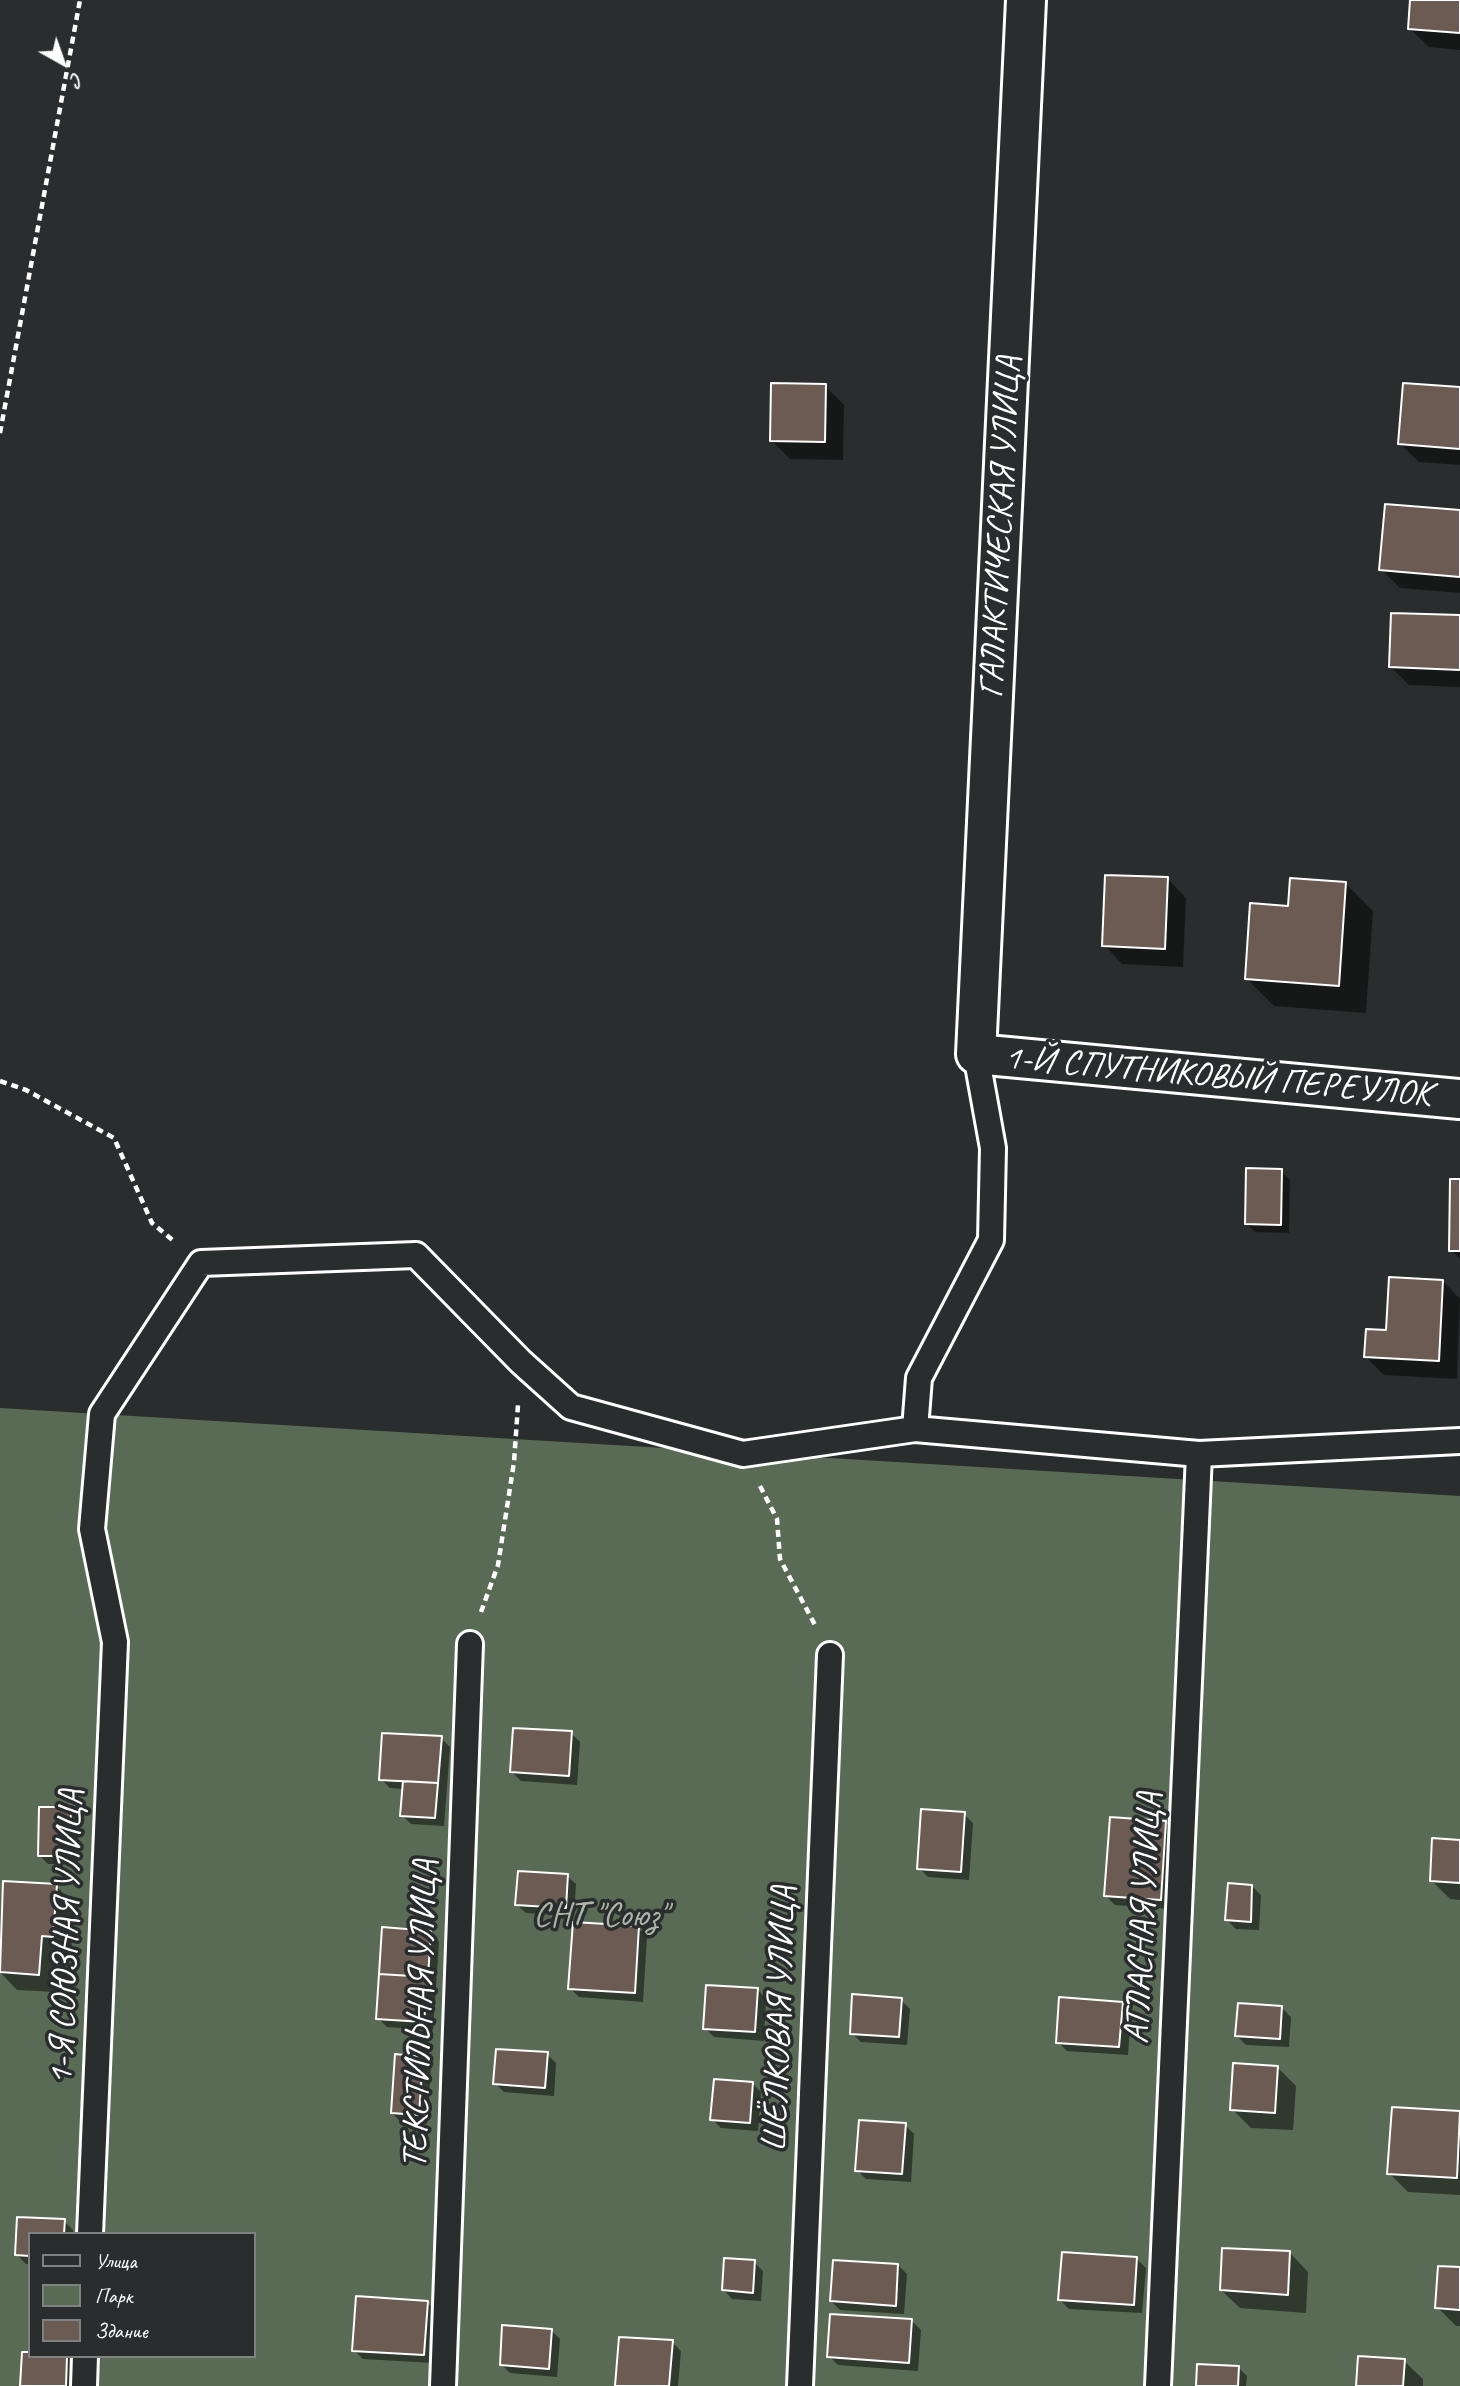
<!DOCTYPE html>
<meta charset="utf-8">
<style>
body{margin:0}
#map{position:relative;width:1460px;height:2386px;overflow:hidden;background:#2a2d2e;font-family:Caveat,sans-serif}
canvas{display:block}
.legend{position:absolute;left:28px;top:2232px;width:228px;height:126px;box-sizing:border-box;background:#2a2d2e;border:2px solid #7f8182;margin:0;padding:9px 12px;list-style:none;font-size:21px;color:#fff}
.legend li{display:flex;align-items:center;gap:14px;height:35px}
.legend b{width:35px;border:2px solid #7f8182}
.north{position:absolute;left:28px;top:28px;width:70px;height:70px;-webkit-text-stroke:5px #2a2d2e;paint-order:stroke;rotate:140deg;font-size:19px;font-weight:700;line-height:28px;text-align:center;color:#fff}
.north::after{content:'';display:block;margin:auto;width:24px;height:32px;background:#fff;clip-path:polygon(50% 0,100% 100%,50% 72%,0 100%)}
</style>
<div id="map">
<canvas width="1460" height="2386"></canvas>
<ul class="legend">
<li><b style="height:9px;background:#2a2d2e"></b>Улица</li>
<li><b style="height:19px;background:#596b55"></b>Парк</li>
<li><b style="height:19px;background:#6b5b53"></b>Здание</li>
</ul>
<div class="north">С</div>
</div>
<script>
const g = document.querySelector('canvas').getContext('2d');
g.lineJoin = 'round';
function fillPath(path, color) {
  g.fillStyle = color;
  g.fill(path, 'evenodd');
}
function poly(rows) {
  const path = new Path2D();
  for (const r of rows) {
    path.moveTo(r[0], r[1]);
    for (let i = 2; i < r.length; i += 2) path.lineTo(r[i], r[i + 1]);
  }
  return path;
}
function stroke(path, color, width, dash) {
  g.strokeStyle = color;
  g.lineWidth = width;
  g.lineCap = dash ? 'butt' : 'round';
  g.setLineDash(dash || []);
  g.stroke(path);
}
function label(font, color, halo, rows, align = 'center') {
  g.font = font + ' Caveat,sans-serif';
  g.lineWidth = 7;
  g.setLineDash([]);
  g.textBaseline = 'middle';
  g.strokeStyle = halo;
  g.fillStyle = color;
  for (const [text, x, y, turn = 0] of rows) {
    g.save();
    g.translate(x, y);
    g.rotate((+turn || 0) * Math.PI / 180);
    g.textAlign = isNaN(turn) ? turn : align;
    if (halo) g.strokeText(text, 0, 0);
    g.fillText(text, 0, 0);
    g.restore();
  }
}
const green = poly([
 [0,1408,1460,1496,1460,2386,0,2386],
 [30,2234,254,2234,254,2356,30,2356]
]);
const shadow = poly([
 [1412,0,1460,0,1460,50,1429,47,1410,29],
 [825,386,844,405,843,460,790,459,772,441],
 [1460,389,1460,465,1419,462,1400,444],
 [1460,511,1460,593,1400,588,1381,569],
 [1460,616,1460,687,1409,685,1391,667],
 [1168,879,1186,898,1183,967,1122,964,1104,945],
 [1345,883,1373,911,1366,1013,1274,1006,1247,979],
 [1281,1171,1290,1180,1289,1233,1255,1232,1246,1223],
 [1460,1181,1460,1259,1451,1250],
 [1443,1281,1460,1299,1457,1379,1384,1375,1366,1357],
 [571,1733,580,1742,577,1785,521,1781,512,1772],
 [441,1738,450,1747,444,1826,411,1824,402,1815,404,1789,390,1788,381,1779],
 [70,1809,79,1818,78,1864,48,1864,39,1855],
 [964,1814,973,1823,969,1880,928,1877,919,1868],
 [1166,1823,1175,1832,1169,1909,1115,1905,1106,1896],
 [1460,1841,1460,1900,1450,1899,1432,1881],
 [567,1876,576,1884,574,1916,526,1913,517,1905],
 [5,1883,56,1886,74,1904,71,1955,60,1954,57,1992,17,1990,0,1972],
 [1252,1886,1261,1895,1259,1930,1236,1929,1227,1920],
 [638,1928,647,1937,643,2002,579,1997,570,1988],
 [430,1933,439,1942,433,2030,387,2027,378,2018],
 [758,1990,766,1999,764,2041,714,2037,705,2028],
 [901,2000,910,2009,907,2045,861,2042,852,2033],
 [1122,2003,1131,2012,1128,2055,1067,2051,1058,2042],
 [1282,2008,1291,2017,1289,2047,1246,2045,1237,2036],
 [547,2054,556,2063,554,2096,504,2092,495,2083],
 [422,2058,431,2067,427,2124,401,2122,392,2113],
 [1278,2068,1296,2086,1293,2130,1251,2128,1232,2109],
 [752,2083,761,2092,758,2131,721,2128,712,2119],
 [1393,2108,1460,2112,1460,2195,1408,2192,1389,2173],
 [905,2125,914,2134,911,2182,866,2179,857,2170],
 [19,2219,64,2221,73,2230,73,2234,30,2234,30,2264,26,2264,17,2255],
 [1290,2253,1308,2272,1306,2313,1240,2308,1221,2290],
 [1137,2259,1146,2268,1142,2313,1069,2309,1060,2300],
 [754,2262,763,2271,761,2301,732,2299,724,2290],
 [898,2265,907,2274,904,2314,840,2310,831,2301],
 [1460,2269,1460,2326,1456,2326,1437,2307],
 [427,2302,436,2311,433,2363,363,2359,354,2350],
 [912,2321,921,2330,918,2371,838,2365,829,2356],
 [551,2330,560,2339,557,2377,510,2373,501,2364],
 [672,2342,681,2351,678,2386,617,2386],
 [30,2356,68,2356,75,2364,74,2386,23,2386],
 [1404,2361,1423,2379,1423,2386,1358,2386],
 [1238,2367,1247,2376,1246,2386,1198,2386]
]);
const building = poly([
 [1410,0,1460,0,1460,33,1408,29,1410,0],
 [771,383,826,384,825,442,770,441,771,383],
 [1403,383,1460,387,1460,449,1398,444,1403,383],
 [1385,504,1460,510,1460,577,1379,570,1385,504],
 [1391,613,1460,615,1460,670,1389,667,1391,613],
 [1105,875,1168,877,1165,949,1102,946,1105,875],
 [1290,878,1346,882,1339,986,1245,979,1250,903,1288,906,1290,878],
 [1246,1168,1282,1169,1281,1225,1245,1224,1246,1168],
 [1450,1179,1460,1179,1460,1251,1449,1251,1450,1179],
 [1389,1277,1443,1280,1439,1361,1364,1357,1366,1329,1386,1330,1389,1277],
 [513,1728,572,1731,569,1776,510,1772,513,1728],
 [382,1733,442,1736,438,1783,379,1780,382,1733],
 [403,1781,438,1783,435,1818,400,1816,403,1781],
 [39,1807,71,1807,70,1856,38,1856,39,1807],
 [921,1809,965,1812,961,1872,917,1869,921,1809],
 [1110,1817,1166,1821,1161,1900,1104,1896,1110,1817],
 [1432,1838,1460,1840,1460,1883,1430,1881,1432,1838],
 [518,1871,568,1874,566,1908,515,1905,518,1871],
 [3,1881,57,1884,53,1937,42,1936,39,1975,0,1972,3,1881],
 [1228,1883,1252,1885,1251,1922,1225,1920,1228,1883],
 [573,1922,639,1926,635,1993,568,1989,573,1922],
 [382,1927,431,1931,428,1977,379,1974,382,1927],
 [379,1974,428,1977,424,2022,376,2019,379,1974],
 [706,1985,758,1988,755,2032,703,2029,706,1985],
 [852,1994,902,1998,899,2037,850,2034,852,1994],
 [1059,1997,1123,2002,1119,2047,1056,2043,1059,1997],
 [1238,2003,1282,2006,1280,2039,1235,2036,1238,2003],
 [496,2049,548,2052,545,2088,493,2084,496,2049],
 [395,2054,423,2057,419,2115,391,2113,395,2054],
 [1233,2063,1278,2066,1275,2113,1230,2110,1233,2063],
 [714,2079,753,2082,750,2123,710,2120,714,2079],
 [1392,2107,1460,2111,1457,2178,1387,2174,1392,2107],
 [859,2120,906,2123,902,2174,855,2171,859,2120],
 [17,2217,65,2219,64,2234,30,2234,30,2256,15,2255,17,2217],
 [1222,2248,1290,2251,1288,2295,1220,2290,1222,2248],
 [1062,2252,1137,2257,1134,2305,1058,2300,1062,2252],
 [724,2258,755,2260,753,2293,722,2290,724,2258],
 [833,2260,898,2264,896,2306,830,2301,833,2260],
 [1438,2266,1460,2267,1460,2310,1435,2308,1438,2266],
 [356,2296,428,2301,424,2355,352,2351,356,2296],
 [830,2314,912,2319,909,2363,827,2357,830,2314],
 [502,2325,552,2329,549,2369,500,2365,502,2325],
 [619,2337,673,2340,669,2386,615,2386,619,2337],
 [22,2352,30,2352,30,2356,67,2356,66,2386,20,2386,22,2352],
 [1358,2356,1405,2359,1403,2386,1356,2386,1358,2356],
 [1197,2364,1239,2366,1238,2386,1196,2386,1197,2364]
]);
const path = poly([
 [0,433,80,0],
 [0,1081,26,1090,114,1138,152,1223,175,1242],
 [760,1486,777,1519,780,1559,815,1625],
 [481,1612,498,1565,514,1462,518,1405]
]);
const service = poly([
 [915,1429,919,1378,991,1240,993,1148,976,1054],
 [90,2234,115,1642,92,1529,102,1414,201,1263,416,1255,521,1362,571,1407,743,1454,915,1429,1199,1454,1460,1441],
 [84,2386,85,2356],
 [443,2386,470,1644],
 [800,2386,830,1655],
 [1158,2386,1199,1454]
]);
const minor = poly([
 [1026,0,976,1054,1460,1099]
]);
const streetNames = [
 ["ГАЛАКТИЧЕСКАЯ УЛИЦА",1001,527,-87],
 ["1-Й СПУТНИКОВЫЙ ПЕРЕУЛОК",1218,1077,5],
 ["АТЛАСНАЯ УЛИЦА",1144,1918,-87],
 ["1-Я СОЮЗНАЯ УЛИЦА",67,1937,-88],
 ["ТЕКСТИЛЬНАЯ УЛИЦА",421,2014,-88],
 ["ШЁЛКОВАЯ УЛИЦА",780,2019,-88]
];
const parkNames = [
 ["СНТ \"Союз\"",600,1916]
];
fillPath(green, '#596b55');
fillPath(shadow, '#0007');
fillPath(building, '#6b5b53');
stroke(building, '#fff', 2);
stroke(service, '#fff', 30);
stroke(minor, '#fff', 44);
stroke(path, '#fff', 4.5, [7, 5]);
stroke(service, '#2a2d2e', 24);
stroke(minor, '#2a2d2e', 38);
label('35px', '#fff', '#2a2d2e', streetNames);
label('35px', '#acb5aa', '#2a2d2e', parkNames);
</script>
